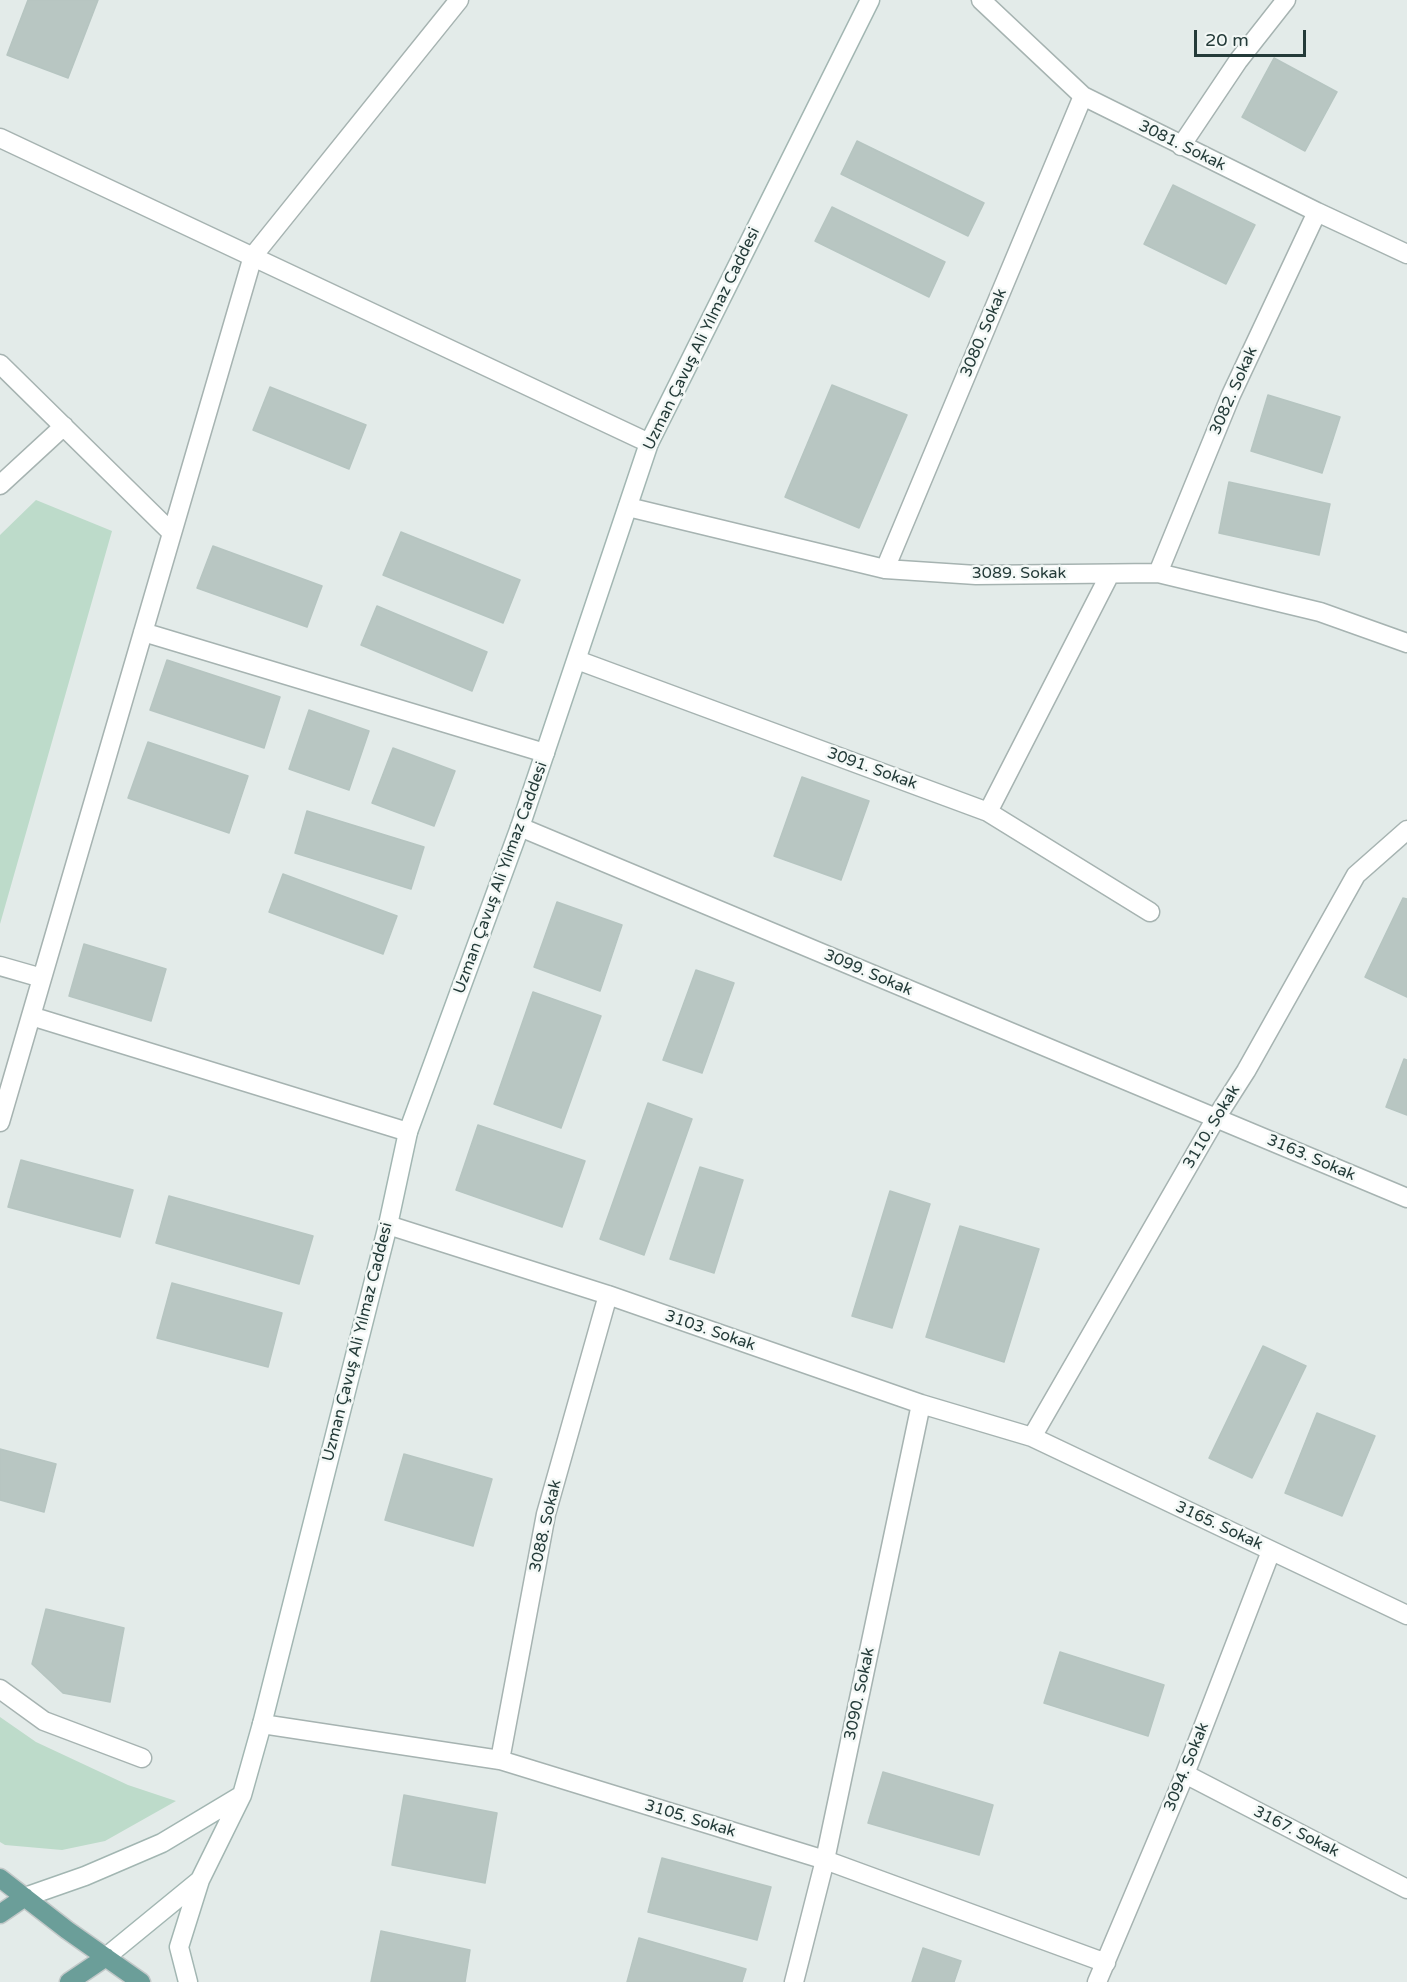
<!DOCTYPE html>
<meta charset="utf-8">
<style>
body{margin:0}
#map{position:relative;width:1407px;height:1982px;overflow:hidden;background:#e3ebe9;font-family:"Varela Round",sans-serif}
canvas{display:block}
.scale{position:absolute;left:1194px;top:30px;width:112px;height:27px;box-sizing:border-box;border:3px solid #243b39;border-top:0;padding-left:8px;font-size:18px;line-height:21px;white-space:nowrap;color:#243b39;-webkit-text-stroke:4px #f3f8f6;paint-order:stroke}
</style>
<div id="map">
<canvas width="1407" height="1982"></canvas>
<div class="scale">20 m</div>
</div>
<script>
const g = document.querySelector('canvas').getContext('2d');
g.lineJoin = 'round';
function fillPath(path, color) {
  g.fillStyle = color;
  g.fill(path, 'evenodd');
}
function poly(rows) {
  const path = new Path2D();
  for (const r of rows) {
    path.moveTo(r[0], r[1]);
    for (let i = 2; i < r.length; i += 2) path.lineTo(r[i], r[i + 1]);
  }
  return path;
}
function stroke(path, color, width, dash) {
  g.strokeStyle = color;
  g.lineWidth = width;
  g.lineCap = dash ? 'butt' : 'round';
  g.setLineDash(dash || []);
  g.stroke(path);
}
function label(font, color, halo, rows, align = 'center') {
  g.font = font + ' "Varela Round",sans-serif';
  g.lineWidth = 5;
  g.setLineDash([]);
  g.textBaseline = 'middle';
  g.strokeStyle = halo;
  g.fillStyle = color;
  for (const [text, x, y, turn = 0] of rows) {
    g.save();
    g.translate(x, y);
    g.rotate((+turn || 0) * Math.PI / 180);
    g.textAlign = isNaN(turn) ? turn : align;
    if (halo) g.strokeText(text, 0, 0);
    g.fillText(text, 0, 0);
    g.restore();
  }
}
const green = poly([
 [36,500,112,531,0,924,0,535],
 [0,1717,36,1742,128,1785,176,1801,105,1841,62,1850,5,1845,0,1842]
]);
const building = poly([
 [28,0,98,0,68,78,7,55,28,0],
 [1274,58,1337,92,1305,151,1242,117,1274,58],
 [857,141,984,203,968,236,841,174,857,141],
 [1173,185,1255,225,1226,284,1144,244,1173,185],
 [832,207,945,262,929,297,815,241,832,207],
 [832,385,907,415,859,528,785,497,832,385],
 [270,387,366,425,349,469,253,430,270,387],
 [1268,395,1340,417,1322,473,1251,451,1268,395],
 [1229,482,1330,504,1319,555,1219,533,1229,482],
 [401,532,520,580,503,623,383,575,401,532],
 [213,546,322,586,307,627,197,588,213,546],
 [377,606,487,652,472,691,361,645,377,606],
 [167,660,280,697,264,748,150,710,167,660],
 [309,710,369,731,349,790,289,769,309,710],
 [148,742,248,776,229,833,128,798,148,742],
 [393,748,455,771,434,826,372,803,393,748],
 [802,777,869,801,841,880,774,856,802,777],
 [307,811,424,847,411,889,295,853,307,811],
 [283,874,397,916,383,954,269,912,283,874],
 [1403,898,1407,899,1407,997,1365,977,1403,898],
 [557,902,622,925,600,991,534,967,557,902],
 [84,944,166,969,151,1021,69,996,84,944],
 [696,970,734,983,702,1073,663,1060,696,970],
 [533,992,601,1016,561,1128,494,1104,533,992],
 [1404,1059,1407,1060,1407,1115,1386,1107,1404,1059],
 [648,1103,692,1119,644,1255,600,1239,648,1103],
 [478,1125,585,1161,562,1227,456,1190,478,1125],
 [21,1160,133,1190,120,1237,8,1207,21,1160],
 [700,1167,743,1180,714,1273,670,1259,700,1167],
 [890,1191,930,1204,892,1328,852,1316,890,1191],
 [169,1196,313,1236,299,1284,156,1243,169,1196],
 [960,1226,1039,1249,1004,1362,926,1337,960,1226],
 [172,1283,282,1313,268,1367,157,1338,172,1283],
 [1263,1346,1306,1366,1252,1478,1209,1458,1263,1346],
 [1317,1413,1375,1436,1342,1516,1285,1493,1317,1413],
 [0,1449,56,1464,44,1512,0,1500,0,1449],
 [404,1454,492,1479,473,1546,385,1520,404,1454],
 [46,1609,124,1628,110,1702,63,1693,32,1664,46,1609],
 [1060,1652,1164,1685,1148,1736,1044,1703,1060,1652],
 [883,1772,993,1805,979,1855,868,1823,883,1772],
 [404,1795,497,1813,485,1883,392,1865,404,1795],
 [662,1858,771,1887,757,1940,648,1912,662,1858],
 [381,1931,470,1950,465,1982,371,1982,381,1931],
 [639,1938,746,1969,742,1982,627,1982,639,1938],
 [923,1948,961,1961,954,1982,912,1982,923,1948]
]);
const street = poly([
 [981,0,1083,96,1317,212,1407,254],
 [0,138,649,443],
 [1181,146,1238,61,1286,0],
 [0,364,172,533],
 [0,485,64,426],
 [628,507,885,569,976,575,1158,573,1320,612,1407,643],
 [885,569,1083,96],
 [1158,573,1231,395,1317,212],
 [143,632,545,753],
 [577,660,988,812,1150,912],
 [988,812,1110,574],
 [520,827,1407,1198],
 [0,966,42,978],
 [31,1016,408,1132],
 [0,1122,253,256,459,0],
 [388,1225,608,1295,921,1404,1032,1437,1407,1615],
 [1032,1437,1216,1118,1246,1071,1356,875,1407,830],
 [0,1689,44,1721,142,1758],
 [262,1724,500,1760,825,1860,1106,1963],
 [500,1760,546,1514,608,1295],
 [1185,1774,1407,1889],
 [794,1982,825,1860,921,1404],
 [1097,1982,1185,1774,1271,1551]
]);
const secondary = poly([
 [242,1795,262,1724,388,1225,408,1132,520,827,649,443,870,0],
 [25,1897,85,1876,162,1843,242,1795,200,1880,106,1957],
 [188,1982,179,1947,200,1880]
]);
const primary = poly([
 [0,1878,67,1930,141,1982],
 [0,1914,25,1897],
 [69,1982,106,1957]
]);
const streetNames = [
 ["3081. Sokak",1182,146,26],
 ["3080. Sokak",984,333,-67],
 ["Uzman Çavuş Ali Yılmaz Caddesi",702,339,-64],
 ["3082. Sokak",1234,391,-66],
 ["3089. Sokak",1019,574],
 ["3091. Sokak",872,769,20],
 ["Uzman Çavuş Ali Yılmaz Caddesi",501,878,-70],
 ["3099. Sokak",868,973,23],
 ["3110. Sokak",1212,1127,-59],
 ["3163. Sokak",1311,1158,23],
 ["3103. Sokak",710,1331,19],
 ["Uzman Çavuş Ali Yılmaz Caddesi",358,1342,-76],
 ["3088. Sokak",546,1526,-77],
 ["3165. Sokak",1219,1526,25],
 ["3090. Sokak",860,1694,-78],
 ["3094. Sokak",1187,1767,-68],
 ["3105. Sokak",690,1819,17],
 ["3167. Sokak",1296,1832,27]
];
fillPath(green, '#bddbca');
fillPath(building, '#b8c6c2');
stroke(building, '#b6c5c1', 1.5);
stroke(street, '#a6b3b1', 21);
stroke(secondary, '#a2b6b2', 21);
stroke(primary, '#c2c8c8', 21);
stroke(street, '#fff', 18);
stroke(secondary, '#fff', 18);
stroke(primary, '#6b9e99', 18);
label('16px', '#243b39', '#f3f8f6', streetNames);
</script>
